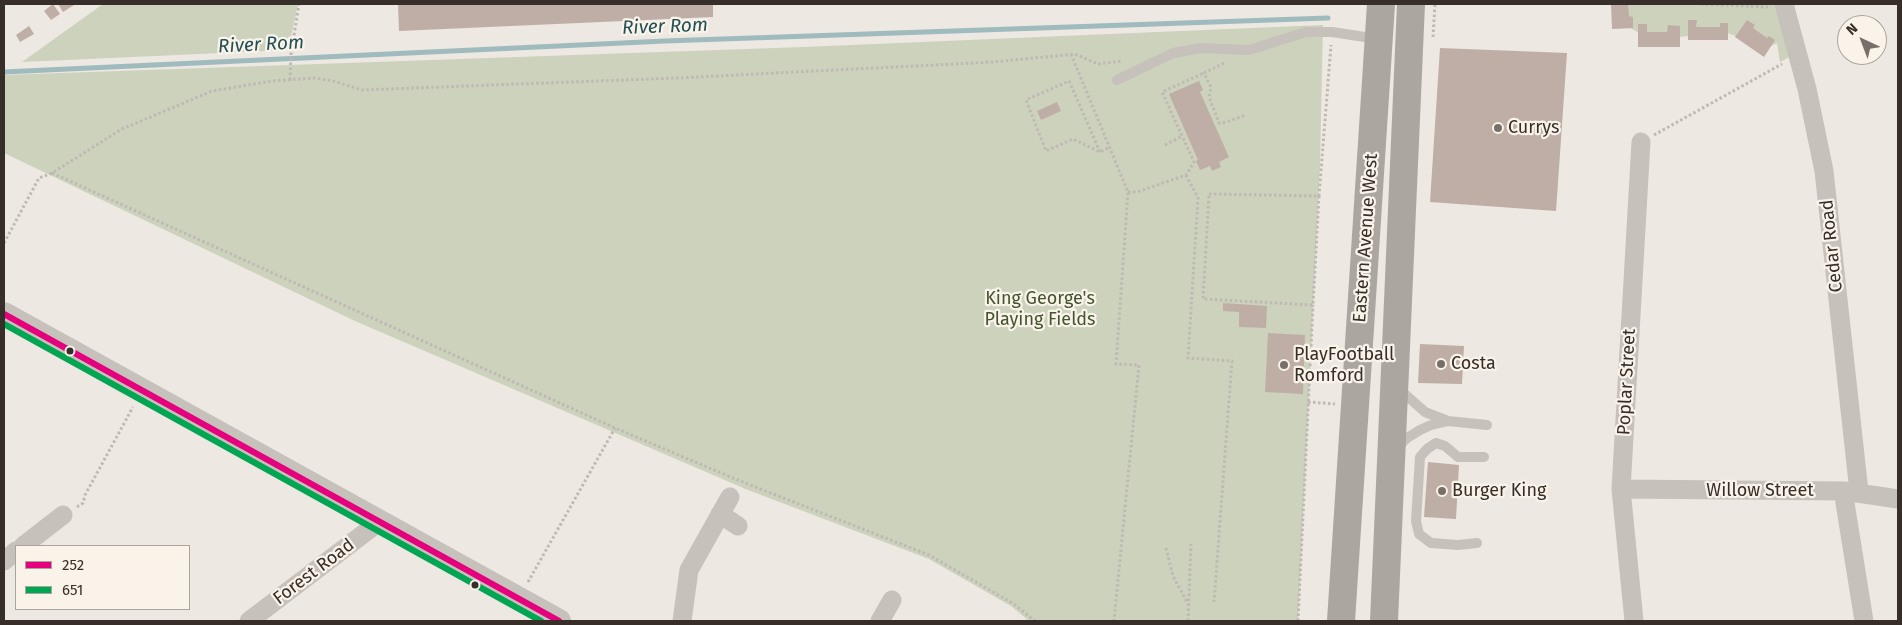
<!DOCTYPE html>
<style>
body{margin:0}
#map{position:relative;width:1902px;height:625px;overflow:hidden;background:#ede8e2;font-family:"Fira Sans",sans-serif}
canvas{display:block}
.frame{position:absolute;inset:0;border:5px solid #372e29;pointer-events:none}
.legend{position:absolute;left:15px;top:545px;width:175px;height:65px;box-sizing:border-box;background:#f9f3ea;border:1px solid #aba49d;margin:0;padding:6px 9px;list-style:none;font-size:15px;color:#372e29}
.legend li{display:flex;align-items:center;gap:10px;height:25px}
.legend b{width:25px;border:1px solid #aba49d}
.north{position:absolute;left:1837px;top:15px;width:50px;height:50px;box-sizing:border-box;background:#f9f3ea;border:1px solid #aba49d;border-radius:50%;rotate:317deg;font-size:14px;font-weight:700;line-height:20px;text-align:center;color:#372e29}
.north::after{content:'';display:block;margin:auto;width:18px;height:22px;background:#776f6a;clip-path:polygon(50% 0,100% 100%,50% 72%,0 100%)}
</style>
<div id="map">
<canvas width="1902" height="625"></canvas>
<div class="frame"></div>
<ul class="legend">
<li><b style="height:6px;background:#e5007d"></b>252</li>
<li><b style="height:6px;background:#00a651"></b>651</li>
</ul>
<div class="north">N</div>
</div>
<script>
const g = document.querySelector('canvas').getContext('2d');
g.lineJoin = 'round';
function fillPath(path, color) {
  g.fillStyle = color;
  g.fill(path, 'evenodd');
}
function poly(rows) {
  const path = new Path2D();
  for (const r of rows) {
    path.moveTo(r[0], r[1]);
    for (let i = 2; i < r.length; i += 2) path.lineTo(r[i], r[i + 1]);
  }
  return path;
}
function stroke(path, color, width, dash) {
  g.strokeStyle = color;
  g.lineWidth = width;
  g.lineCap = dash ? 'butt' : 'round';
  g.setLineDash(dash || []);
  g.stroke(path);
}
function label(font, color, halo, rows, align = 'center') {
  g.font = font + ' "Fira Sans",sans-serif';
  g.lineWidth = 4.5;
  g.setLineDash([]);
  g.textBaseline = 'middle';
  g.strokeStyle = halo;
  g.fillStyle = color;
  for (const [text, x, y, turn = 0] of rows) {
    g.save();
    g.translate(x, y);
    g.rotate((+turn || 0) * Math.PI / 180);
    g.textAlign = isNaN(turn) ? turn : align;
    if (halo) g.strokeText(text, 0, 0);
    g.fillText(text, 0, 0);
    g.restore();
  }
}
const green = poly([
 [103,4,298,4,288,50,22,62],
 [1620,4,1779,4,1793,55,1780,62,1777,43,1767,48,1725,32,1652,40,1625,25],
 [1323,25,1320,165,1298,621,1029,621,1011,606,929,559,748,490,355,321,4,153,4,75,803,47]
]);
const stream = poly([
 [4,72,665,41,1328,18]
]);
const building = poly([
 [53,4,60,14,51,20,44,11],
 [58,4,72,4,74,5,63,12],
 [398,4,713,4,713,17,399,31],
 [1611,4,1628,4,1629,16,1633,17,1633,28,1612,29],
 [1688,20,1697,20,1696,27,1720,27,1720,23,1728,23,1728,40,1688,40],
 [1747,20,1755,25,1753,28,1767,38,1769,36,1775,40,1764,57,1735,37],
 [1638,24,1647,24,1647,32,1667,32,1668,25,1680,26,1680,47,1638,47],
 [29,26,34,34,20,42,16,35],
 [1440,48,1567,53,1556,211,1430,202],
 [1199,81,1203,90,1200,92,1229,157,1219,162,1221,167,1212,171,1210,166,1200,170,1196,161,1198,160,1169,94],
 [1057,102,1061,111,1041,120,1037,111],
 [1223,303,1267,306,1266,328,1239,327,1239,312,1223,311],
 [1268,333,1305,335,1303,394,1265,392],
 [1420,344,1464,346,1462,384,1418,383],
 [1428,462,1459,465,1456,519,1424,517]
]);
const path = poly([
 [1701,4,1768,7],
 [1433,37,1435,4],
 [1071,54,1128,192,1116,364,1139,365,1114,621],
 [1224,63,1204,73,1211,87,1209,97,1219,123,1223,123,1246,115],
 [290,80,291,54,299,4],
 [1654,135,1782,64],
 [1165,145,1182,136],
 [1100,152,1069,81,1026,100,1046,151,1073,139,1100,152,1110,147],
 [52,173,615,428,740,481,929,555,1014,604,1035,621],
 [1186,175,1198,198,1188,358,1232,361,1214,602],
 [1128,192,1137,192,1186,175,1194,162,1162,92,1204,73],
 [1209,194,1319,196,1313,305,1203,299,1209,194],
 [1319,196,1331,45],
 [4,243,39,178,52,173,122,129,212,91,272,81,315,78,333,81,362,90,677,78,993,62,1075,54,1098,64,1122,61],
 [1308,402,1335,404],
 [77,507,83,503,85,495,133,407],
 [1166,548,1173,576,1188,604],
 [528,582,615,428],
 [1188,621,1191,544],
 [1298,621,1313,305]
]);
const service = poly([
 [1117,80,1173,53,1201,48,1249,50,1306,32,1332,32,1378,39],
 [1399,389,1425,412,1448,421,1487,425],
 [1397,448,1407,438,1420,430,1431,425,1448,421],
 [1477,543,1458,545,1431,543,1419,534,1416,521,1420,457,1427,449,1436,443,1445,446,1458,457,1484,457]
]);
const minor = poly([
 [1784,4,1807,89,1824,171,1859,492],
 [1621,489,1844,491,1898,499],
 [1844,491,1845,503,1864,621],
 [720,514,738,526],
 [23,546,63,515],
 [4,561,16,551],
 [249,621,379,522],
 [682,621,689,570,730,497],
 [880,621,892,600],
 [1634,621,1621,489,1641,142]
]);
const tertiary = poly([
 [4,314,559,621]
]);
const trunk = poly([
 [1341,621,1381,4],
 [1384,621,1411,4]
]);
const bus1 = poly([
 [4,314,559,621]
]);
const bus2 = poly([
 [4,324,541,621]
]);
const markers = [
 [1498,128,5,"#776f6a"],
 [70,351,4.5,"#372e29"],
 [1441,364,5,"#776f6a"],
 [1284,365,5,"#776f6a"],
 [1442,491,5,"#776f6a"],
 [475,585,4.5,"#372e29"]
];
const poiNames = [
 ["Currys",1508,128],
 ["PlayFootball",1294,355],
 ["Romford",1294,376],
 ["Costa",1451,364],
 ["Burger King",1452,491]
];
const streetNames = [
 ["Eastern Avenue West",1366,238,-86],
 ["Cedar Road",1832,246,-96],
 ["Poplar Street",1627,382,-87],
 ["Willow Street",1760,491],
 ["Forest Road",314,572,-37]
];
const parkNames = [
 ["King George's",1040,299],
 ["Playing Fields",1040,320]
];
const waterNames = [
 ["River Rom",665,27,-2],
 ["River Rom",261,45,-3]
];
fillPath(green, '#cdd2bd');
stroke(stream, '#9fbbbd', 5);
fillPath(building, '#bfaea5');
stroke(path, '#bfb9b3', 3, [2.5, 2.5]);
stroke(service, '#c6c1bb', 10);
stroke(minor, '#c6c1bb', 19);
stroke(tertiary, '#c6c1bb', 24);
stroke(trunk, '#aca6a0', 28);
stroke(bus1, '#e5007d', 6);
stroke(bus2, '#00a651', 6);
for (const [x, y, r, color] of markers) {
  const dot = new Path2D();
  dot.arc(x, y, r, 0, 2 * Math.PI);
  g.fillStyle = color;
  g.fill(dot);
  stroke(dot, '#f9f3ea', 2);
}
label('18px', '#372e29', '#f9f3ea', poiNames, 'left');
label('18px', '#372e29', '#f9f3ea', streetNames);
label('18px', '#44542e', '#f9f3ea', parkNames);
label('italic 19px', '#214f56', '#f9f3ea', waterNames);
</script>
